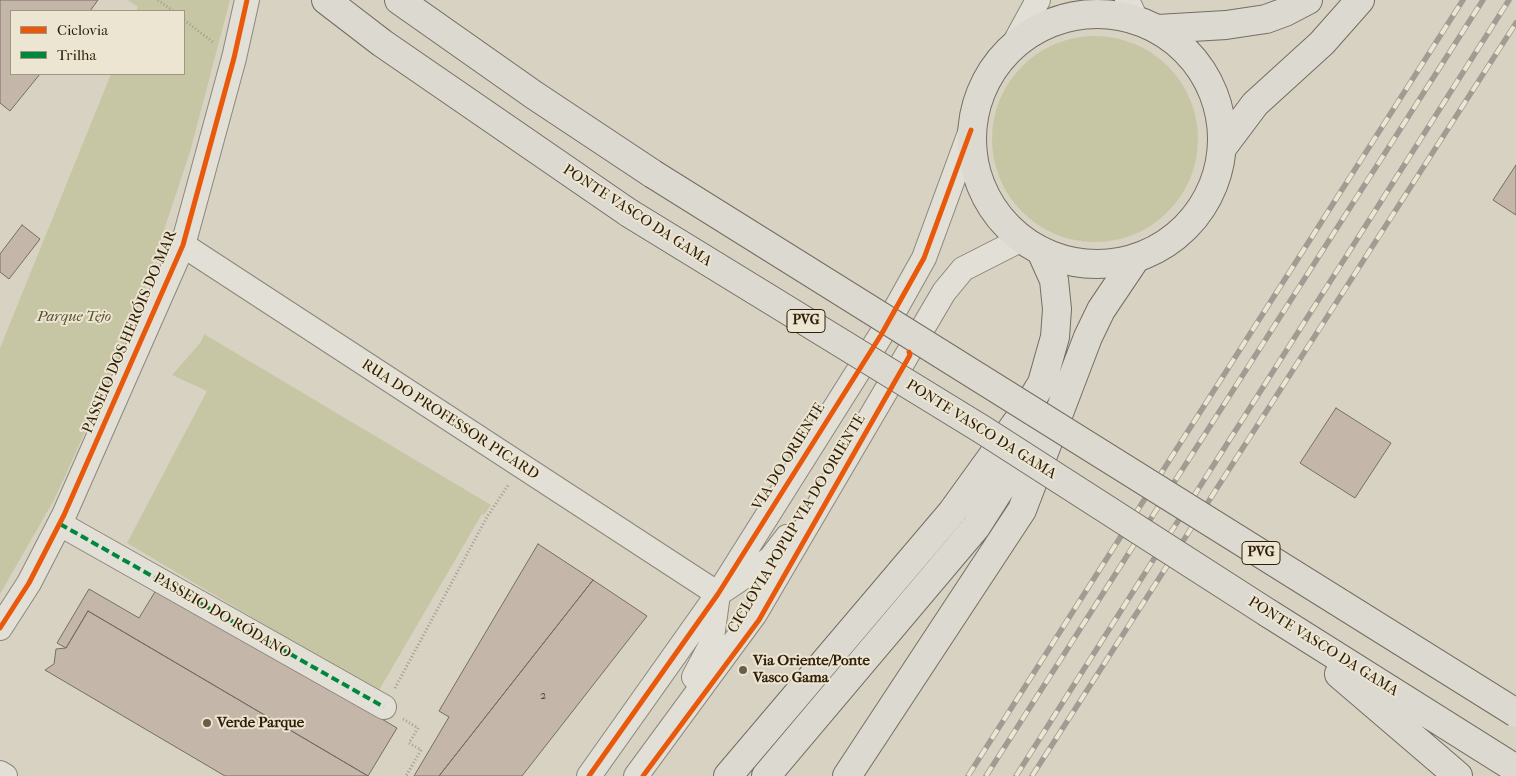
<!DOCTYPE html>
<meta charset="utf-8">
<style>
body{margin:0}
#map{position:relative;width:1516px;height:776px;overflow:hidden;background:#d8d2c2;font-family:"IM FELL French Canon",serif}
canvas{display:block}
.legend{position:absolute;left:10px;top:10px;width:175px;height:65px;box-sizing:border-box;background:#ece5d1;border:1px solid #a19681;margin:0;padding:6px 9px;list-style:none;font-size:15px;color:#301f08}
.legend li{display:flex;align-items:center;gap:10px;height:25px}
.legend b{width:25px;border:1px solid #a19681}
</style>
<div id="map">
<canvas width="1516" height="776"></canvas>
<ul class="legend">
<li><b style="height:6px;background:#e8590c"></b>Ciclovia</li>
<li><b style="height:6px;background:#00873e"></b>Trilha</li>
</ul>
</div>
<script>
const g = document.querySelector('canvas').getContext('2d');
g.lineJoin = 'round';
function fillPath(path, color) {
  g.fillStyle = color;
  g.fill(path, 'evenodd');
}
function poly(rows) {
  const path = new Path2D();
  for (const r of rows) {
    if (r.length === 3) {
      path.moveTo(r[0] + r[2], r[1]);
      path.arc(r[0], r[1], r[2], 0, 2 * Math.PI);
      continue;
    }
    path.moveTo(r[0], r[1]);
    for (let i = 2; i < r.length; i += 2) path.lineTo(r[i], r[i + 1]);
  }
  return path;
}
function stroke(path, color, width, dash) {
  g.strokeStyle = color;
  g.lineWidth = width;
  g.lineCap = dash ? 'butt' : 'round';
  g.setLineDash(dash || []);
  g.stroke(path);
}
function label(font, color, halo, rows, align = 'center') {
  g.font = font + ' "IM FELL French Canon",serif';
  g.lineWidth = 4;
  g.setLineDash([]);
  g.textBaseline = 'middle';
  g.strokeStyle = halo;
  g.fillStyle = color;
  for (const [text, x, y, turn = 0] of rows) {
    g.save();
    g.translate(x, y);
    g.rotate((+turn || 0) * Math.PI / 180);
    g.textAlign = isNaN(turn) ? turn : align;
    if (halo) g.strokeText(text, 0, 0);
    g.fillText(text, 0, 0);
    g.restore();
  }
}
const green = poly([
 [128,0,230,0,190,152,128,338,54,500,0,594,0,348,111,74,184,74,184,11,136,11,138,7],
 [1095,139,103],
 [204,334,491,505,484,515,482,514,378,692,127,543,207,391,172,375,201,342]
]);
const building = poly([
 [0,0,98,0,90,11,11,11,11,74,40,74,10,111,0,103,0,0],
 [1516,165,1516,215,1493,200,1516,165],
 [22,225,40,239,9,279,0,272,0,254,22,225],
 [1336,408,1391,443,1355,498,1300,463,1336,408],
 [538,544,593,580,439,776,414,776,449,717,439,711,538,544],
 [593,580,647,616,522,776,439,776,593,580],
 [158,587,397,728,368,776,88,611,66,648,57,643,89,589,139,618,158,587],
 [88,611,368,776,225,776,45,670,54,664,56,649,66,648,88,611]
]);
const path = poly([
 [158,0,173,11],
 [184,20,213,42],
 [395,688,487,517,509,484],
 [403,719,418,728,409,743,421,750,406,776]
]);
const minor = poly([
 [1127,0,1136,19],
 [1014,44,1038,0],
 [183,245,718,594],
 [60,524,384,707],
 [0,628,29,583,64,515,183,245,234,58,247,0],
 [694,677,711,645,718,594,770,559,787,537],
 [0,773,5,776],
 [589,776,718,594,881,335,924,258,971,130],
 [636,776,755,614,944,292,963,269,1022,239]
]);
const major = poly([
 [1097,139,125],
 [1158,29,1226,25,1266,19,1285,12,1308,0],
 [1222,148,1255,104,1322,43,1360,0]
]);
const highway = poly([
 [326,0,382,43,629,213],
 [399,0,534,95,653,174],
 [1268,613,1516,769],
 [1339,674,1458,776],
 [728,776,952,512,1025,411,1042,383,1055,337,1057,309,1054,280,1041,251],
 [766,776,976,527,1034,436],
 [847,776,1022,510,1088,337,1101,310,1136,258]
]);
const rail = poly([
 [968,776,1463,0],
 [986,776,1483,0],
 [1016,776,1509,0],
 [1032,776,1516,23]
]);
const highwayBridge = poly([
 [653,174,1516,713],
 [629,213,983,430,1268,613]
]);
const quiet = poly([
 [60,524,384,707]
]);
const cycleway = poly([
 [0,628,29,583,64,515,183,245,234,58,247,0],
 [589,776,718,594,881,335,924,258,971,130],
 [643,776,759,620,910,355,909,352]
]);
const markers = [
 [743,670,5,"#6b5e49"],
 [207,723,5,"#6b5e49"]
];
const numberNames = [
 ["2",543,696]
];
const shields = [
 [806,321,38],
 [1261,553,38]
];
const shieldNames = [
 ["PVG",806,321],
 ["PVG",1261,553]
];
const streetNames = [
 ["PONTE VASCO DA GAMA",637,216,33],
 ["PASSEIO DOS HERÓIS DO MAR",130,332,-67],
 ["RUA DO PROFESSOR PICARD",450,420,33],
 ["PONTE VASCO DA GAMA",981,430,32],
 ["VIA DO ORIENTE",789,457,-58],
 ["CICLOVIA POPUP VIA DO ORIENTE",797,524,-59],
 ["PASSEIO DO RÓDANO",222,616,30],
 ["PONTE VASCO DA GAMA",1323,647,32]
];
const parkNames = [
 ["Parque Tejo",74,317]
];
const poiNames = [
 ["Via Oriente/Ponte",753,661],
 ["Vasco Gama",753,678],
 ["Verde Parque",217,723]
];
fillPath(green, '#c7c6a4');
fillPath(building, '#c4b7a9');
stroke(building, '#746e63', 1);
stroke(minor, '#8d877b', 26);
stroke(major, '#746e63', 30);
stroke(highway, '#746e63', 30);
stroke(path, '#a19c93', 3, [1, 2.5]);
stroke(minor, '#e1dfd6', 24);
stroke(major, '#dcd9d0', 28);
stroke(highway, '#dcd9d0', 28);
stroke(rail, '#a19c93', 5.5);
stroke(rail, '#ece5d1', 4, [11]);
stroke(highwayBridge, '#746e63', 30, []);
stroke(highwayBridge, '#dcd9d0', 28);
stroke(quiet, '#00873e', 4, [8, 4]);
stroke(cycleway, '#e8590c', 5);
for (const [x, y, r, color] of markers) {
  const dot = new Path2D();
  dot.arc(x, y, r, 0, 2 * Math.PI);
  g.fillStyle = color;
  g.fill(dot);
  stroke(dot, '#ece5d1', 2);
}
label('12px', '#554530', null, numberNames);
for (const [x, y, w] of shields) {
  const box = new Path2D();
  box.roundRect(x - w / 2, y - 11.5, w, 23, 4);
  g.fillStyle = '#ece5d1';
  g.fill(box);
  stroke(box, '#301f08', 1);
}
label('bold 14px', '#301f08', null, shieldNames);
label('15px', '#301f08', '#ece5d1', streetNames);
label('italic 15px', '#594e2f', '#ece5d1', parkNames);
label('bold 15px', '#301f08', '#ece5d1', poiNames, 'left');
</script>
